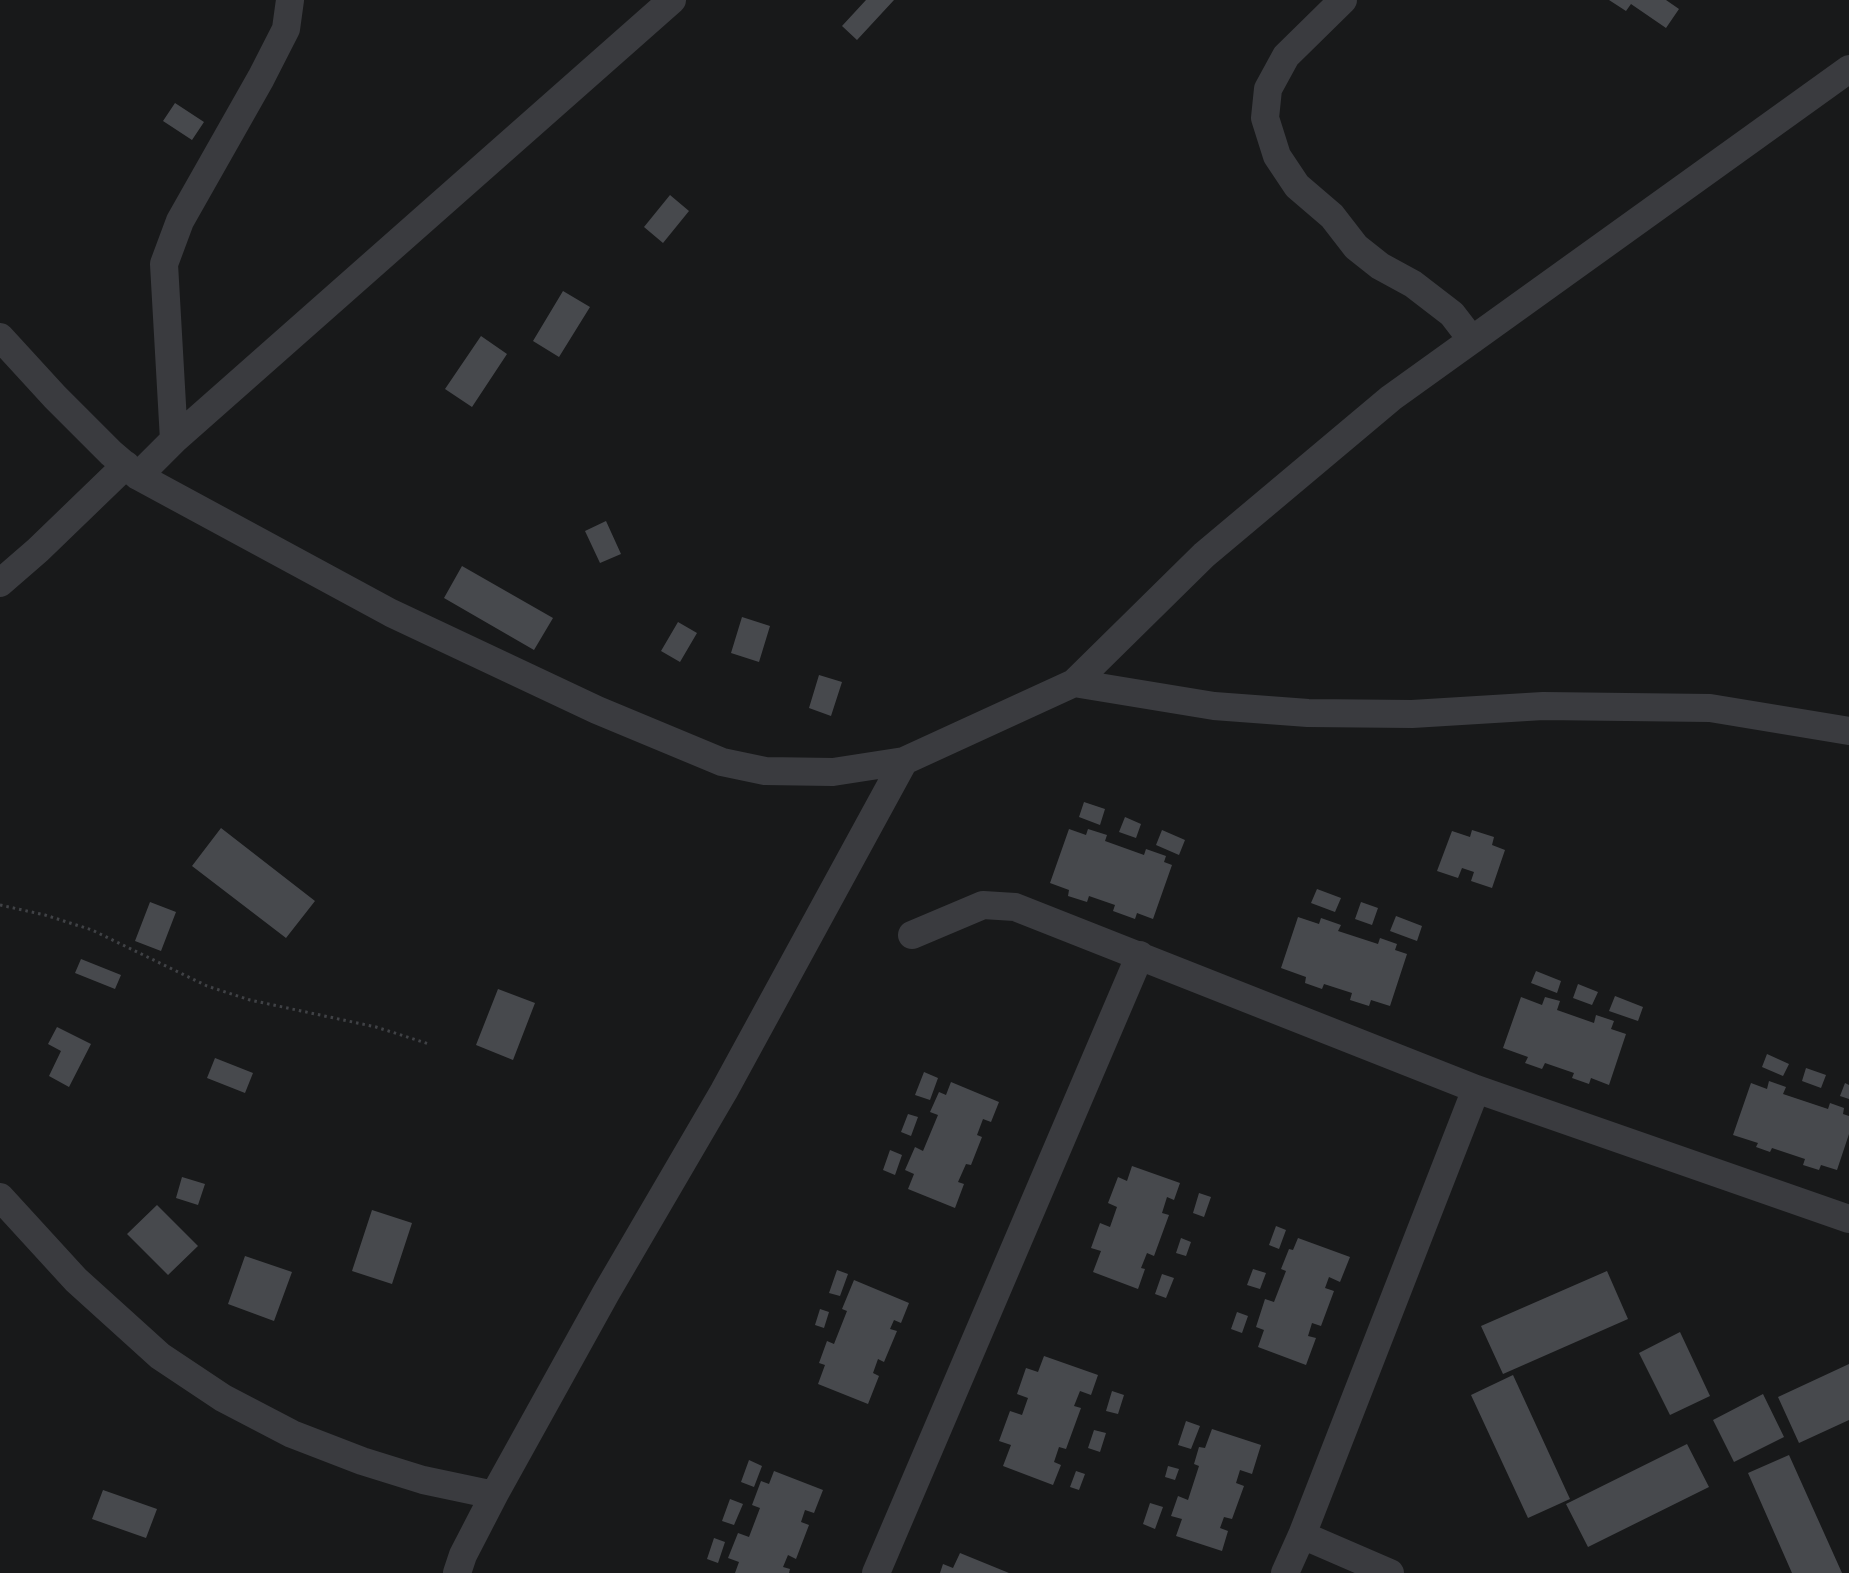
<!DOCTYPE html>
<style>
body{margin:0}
canvas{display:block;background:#18191a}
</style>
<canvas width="1849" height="1573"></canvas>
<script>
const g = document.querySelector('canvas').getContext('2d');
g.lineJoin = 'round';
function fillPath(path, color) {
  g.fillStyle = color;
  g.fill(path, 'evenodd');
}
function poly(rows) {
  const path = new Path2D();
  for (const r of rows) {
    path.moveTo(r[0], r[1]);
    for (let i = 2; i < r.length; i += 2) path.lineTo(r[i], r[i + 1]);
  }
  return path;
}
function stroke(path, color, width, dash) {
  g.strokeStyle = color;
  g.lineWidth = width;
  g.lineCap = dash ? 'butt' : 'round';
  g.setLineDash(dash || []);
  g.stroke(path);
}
const building = poly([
 [866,0,894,0,857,40,842,26],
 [1609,0,1666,0,1679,9,1666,28,1631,4,1626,11],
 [175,103,204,122,192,140,163,121],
 [670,195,689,211,663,243,644,227],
 [563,291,590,307,559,357,533,341],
 [481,336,507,354,472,407,445,389],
 [606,521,621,554,600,563,585,531],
 [462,566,553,618,534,650,444,598],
 [742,617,770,626,759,662,731,653],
 [678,622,697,633,680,662,661,651],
 [819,675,842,682,831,716,809,708],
 [1084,802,1105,809,1100,825,1079,817],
 [1125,817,1141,824,1136,838,1119,832],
 [221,828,315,901,286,938,192,866],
 [1069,829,1086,835,1088,829,1107,835,1105,841,1144,855,1146,849,1166,856,1164,862,1172,865,1153,919,1137,913,1135,919,1113,911,1115,905,1089,896,1087,902,1068,896,1069,890,1050,883],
 [1162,830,1185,840,1179,855,1156,845],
 [1472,830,1494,837,1492,845,1505,850,1492,888,1471,881,1474,872,1462,868,1458,878,1437,871,1452,831,1470,837],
 [1317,889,1341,898,1335,912,1311,903],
 [150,902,176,912,161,951,135,941],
 [1361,902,1378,908,1372,925,1355,919],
 [1396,916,1422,926,1417,941,1390,931],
 [1298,917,1319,924,1321,918,1341,925,1338,931,1378,944,1380,938,1397,944,1395,950,1407,954,1390,1006,1371,1000,1369,1006,1350,1000,1352,993,1324,984,1322,989,1305,983,1306,977,1281,968],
 [81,959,121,975,115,989,75,973],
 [1536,971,1561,981,1557,993,1531,983],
 [1578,984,1598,992,1592,1005,1573,998],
 [498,989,535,1003,513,1060,476,1045],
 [1615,996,1643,1007,1638,1021,1609,1011],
 [1521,997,1542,1005,1545,997,1560,1001,1557,1010,1594,1023,1596,1015,1614,1021,1611,1029,1626,1034,1609,1085,1591,1078,1589,1084,1572,1078,1574,1073,1545,1063,1542,1069,1525,1063,1528,1057,1503,1048],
 [57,1027,91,1044,69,1087,49,1076,61,1051,48,1044],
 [1767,1054,1789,1064,1783,1076,1762,1067],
 [215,1058,253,1073,245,1093,207,1078],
 [1806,1068,1826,1075,1821,1088,1802,1081],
 [924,1072,938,1078,930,1100,915,1095],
 [1769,1081,1786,1087,1783,1094,1828,1109,1830,1103,1844,1108,1843,1114,1849,1116,1849,1134,1837,1170,1821,1165,1819,1170,1803,1165,1805,1159,1772,1148,1770,1152,1756,1147,1758,1143,1733,1135,1751,1083,1767,1089],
 [951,1082,999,1102,991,1122,983,1119,977,1135,982,1137,971,1165,966,1164,958,1182,964,1184,955,1208,908,1189,914,1174,905,1170,915,1147,923,1151,938,1115,930,1112,939,1092,946,1095],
 [1845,1083,1849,1085,1849,1099,1840,1096],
 [908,1114,918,1117,911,1136,901,1132],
 [890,1150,902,1155,895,1175,883,1170],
 [1132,1166,1180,1183,1174,1200,1167,1197,1162,1213,1169,1215,1154,1256,1147,1253,1141,1268,1145,1269,1138,1289,1093,1272,1101,1251,1091,1248,1100,1223,1110,1227,1117,1207,1108,1203,1118,1177,1127,1181],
 [182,1177,205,1184,198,1205,176,1198],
 [1199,1193,1211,1197,1204,1217,1193,1213],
 [157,1205,198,1246,168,1275,127,1234],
 [372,1210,412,1223,392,1284,352,1271],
 [1276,1226,1286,1230,1279,1249,1269,1245],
 [1181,1238,1191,1242,1186,1256,1176,1253],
 [1298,1238,1350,1257,1340,1282,1329,1277,1325,1288,1334,1291,1321,1326,1312,1323,1308,1336,1316,1338,1306,1365,1258,1347,1264,1330,1256,1327,1265,1299,1274,1302,1286,1271,1281,1269,1289,1249,1293,1250],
 [245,1256,292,1272,274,1321,228,1304],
 [1253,1269,1266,1273,1260,1289,1247,1285],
 [837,1270,848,1274,840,1296,829,1293],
 [1607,1271,1628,1319,1503,1374,1481,1326],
 [1162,1274,1174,1278,1166,1298,1155,1294],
 [854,1280,909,1303,901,1323,894,1320,890,1329,897,1331,884,1362,878,1359,873,1373,879,1376,868,1404,818,1384,825,1365,819,1363,827,1341,834,1344,847,1311,842,1309],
 [820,1309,829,1312,824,1328,815,1325],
 [1237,1312,1248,1316,1242,1333,1231,1329],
 [1680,1332,1710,1396,1670,1415,1639,1353],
 [1044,1356,1098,1375,1091,1395,1080,1391,1074,1406,1081,1408,1066,1449,1059,1447,1054,1462,1061,1465,1053,1485,1003,1466,1011,1445,999,1441,1010,1411,1022,1415,1028,1398,1017,1394,1026,1368,1038,1372],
 [1849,1364,1849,1420,1799,1443,1778,1397],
 [1513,1375,1570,1499,1528,1518,1471,1395],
 [1112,1391,1124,1395,1118,1414,1106,1411],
 [1763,1394,1784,1437,1734,1462,1713,1420],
 [1186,1421,1200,1426,1191,1449,1178,1445],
 [1212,1429,1261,1445,1252,1474,1240,1470,1236,1483,1244,1486,1232,1519,1224,1517,1220,1528,1228,1531,1222,1551,1176,1536,1182,1519,1171,1516,1178,1496,1188,1500,1199,1466,1194,1464,1199,1447,1205,1448],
 [1094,1430,1106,1433,1100,1452,1088,1448],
 [1687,1444,1709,1487,1588,1547,1566,1504],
 [1789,1455,1842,1573,1792,1573,1748,1473],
 [749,1460,762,1466,754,1487,741,1482],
 [1168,1466,1179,1469,1175,1480,1165,1477],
 [774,1471,823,1490,814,1513,805,1510,801,1522,809,1525,796,1559,788,1555,783,1567,790,1569,789,1573,735,1573,739,1562,728,1558,738,1533,749,1537,760,1508,752,1505,761,1481,769,1484],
 [1076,1471,1085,1474,1079,1490,1070,1487],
 [103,1490,157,1509,146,1538,92,1519],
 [730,1499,743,1504,734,1525,722,1521],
 [1150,1503,1163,1507,1155,1529,1143,1524],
 [714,1538,725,1542,718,1563,707,1559],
 [960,1553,1009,1573,940,1573,943,1564,953,1568]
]);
const path = poly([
 [0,905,45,915,92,930,207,986,250,1000,376,1027,429,1044]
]);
const minor = poly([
 [1343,0,1286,56,1268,89,1265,118,1277,156,1297,186,1332,216,1356,247,1380,266,1413,284,1452,314,1472,340],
 [0,337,55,397,111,453,138,476,391,613,597,710,722,762,765,771,833,772,904,761,1074,683,1204,555,1391,398,1849,69],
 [174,440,164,264,180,221,261,78,286,29,290,0],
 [138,476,174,440,672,0],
 [0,583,38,550,126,465],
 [1074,683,1214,706,1308,713,1412,714,1543,706,1710,708,1849,731],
 [912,935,983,905,1015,907,1476,1089,1849,1219],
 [0,1197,76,1280,160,1356,223,1398,292,1434,362,1461,423,1480,494,1495],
 [1302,1535,1390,1573],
 [457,1573,463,1555,494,1495,606,1293,724,1091,904,761],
 [876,1573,1140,955],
 [1285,1573,1302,1535,1476,1089]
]);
fillPath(building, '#47494d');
stroke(path, '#404246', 3, [2.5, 4]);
stroke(minor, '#3a3b3f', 28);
</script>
